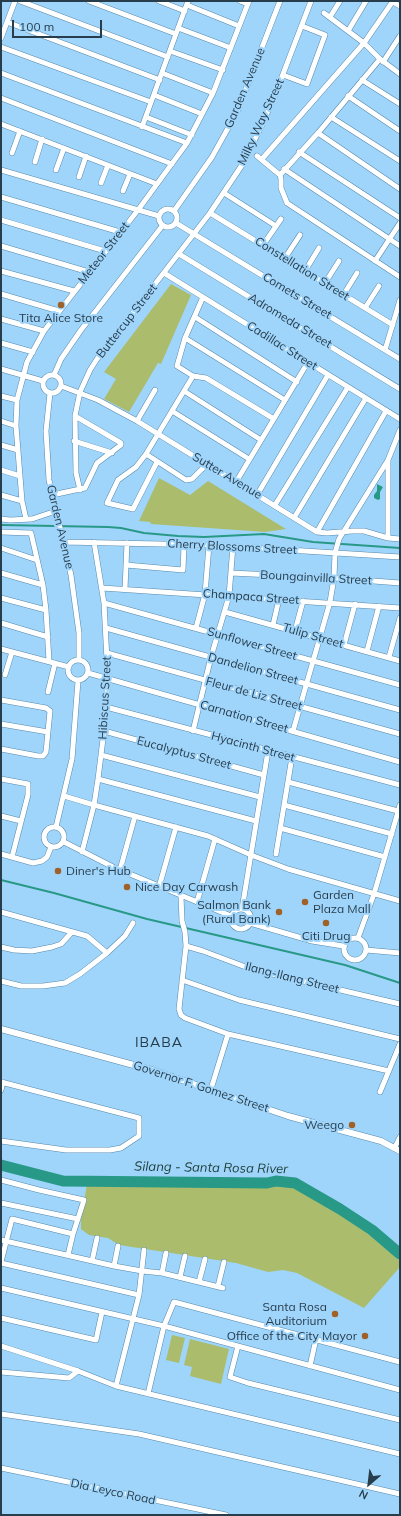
<!DOCTYPE html>
<style>
body{margin:0}
#map{position:relative;width:401px;height:1516px;overflow:hidden;background:#a0d5fb;font-family:Mulish,sans-serif}
canvas{display:block}
.frame{position:absolute;inset:0;border:2px solid #273d4c;pointer-events:none}
.north{position:absolute;left:349px;top:1464px;width:40px;height:40px;-webkit-text-stroke:3px #a0d5fb;paint-order:stroke;rotate:208deg;font-size:11px;font-weight:700;line-height:16px;text-align:center;color:#273d4c}
.north::after{content:'';display:block;margin:auto;width:14px;height:18px;background:#273d4c;clip-path:polygon(50% 0,100% 100%,50% 72%,0 100%)}
.scale{position:absolute;left:12px;top:20px;width:90px;height:18px;box-sizing:border-box;border:2px solid #273d4c;border-top:0;padding-left:5px;font-size:12px;line-height:14px;white-space:nowrap;color:#273d4c;-webkit-text-stroke:3px #a0d5fb;paint-order:stroke}
</style>
<div id="map">
<canvas width="401" height="1516"></canvas>
<div class="frame"></div>
<div class="north">N</div>
<div class="scale">100 m</div>
</div>
<script>
const g = document.querySelector('canvas').getContext('2d');
g.lineJoin = 'round';
function fillPath(path, color) {
  g.fillStyle = color;
  g.fill(path, 'evenodd');
}
function poly(rows) {
  const path = new Path2D();
  for (const r of rows) {
    if (r.length === 3) {
      path.moveTo(r[0] + r[2], r[1]);
      path.arc(r[0], r[1], r[2], 0, 2 * Math.PI);
      continue;
    }
    path.moveTo(r[0], r[1]);
    for (let i = 2; i < r.length; i += 2) path.lineTo(r[i], r[i + 1]);
  }
  return path;
}
function stroke(path, color, width, dash) {
  g.strokeStyle = color;
  g.lineWidth = width;
  g.lineCap = dash ? 'butt' : 'round';
  g.setLineDash(dash || []);
  g.stroke(path);
}
function label(font, color, halo, rows, align = 'center') {
  g.font = font + ' Mulish,sans-serif';
  g.lineWidth = 4;
  g.setLineDash([]);
  g.textBaseline = 'middle';
  g.strokeStyle = halo;
  g.fillStyle = color;
  for (const [text, x, y, turn = 0] of rows) {
    g.save();
    g.translate(x, y);
    g.rotate((+turn || 0) * Math.PI / 180);
    g.textAlign = isNaN(turn) ? turn : align;
    if (halo) g.strokeText(text, 0, 0);
    g.fillText(text, 0, 0);
    g.restore();
  }
}
const green = poly([
 [171,284,191,295,161,364,158,363,129,412,104,399,116,379,104,372],
 [159,478,190,495,208,481,286,529,265,532,151,524,150,522,139,521],
 [87,1184,175,1184,251,1186,263,1188,277,1186,293,1187,346,1215,400,1261,400,1267,364,1308,297,1273,283,1270,268,1272,236,1263,119,1245,108,1238,89,1235,81,1229,81,1219],
 [172,1335,185,1338,179,1363,166,1360],
 [190,1339,229,1349,221,1384,190,1376,192,1367,184,1365]
]);
const water = poly([
 [377,484,383,487,380,492,380,499,378,500,374,498,374,495,377,491]
]);
const stream = poly([
 [1,525,108,527,121,528,144,533,178,536,204,537,264,534,313,542,400,548],
 [1,880,54,893,147,919,345,965,400,983]
]);
const river = poly([
 [1,1165,63,1181,267,1183,276,1181,295,1183,340,1209,372,1230,400,1254]
]);
const minor = poly([
 [20,1,168,57],
 [89,1,176,34],
 [159,1,185,11],
 [240,1,248,4],
 [393,2,400,6],
 [187,5,239,26],
 [324,13,364,43,380,59,400,74],
 [330,17,340,1],
 [7,22,160,80],
 [178,28,231,48],
 [348,31,366,1],
 [1,38,15,1],
 [1,47,151,102],
 [170,51,223,70],
 [383,62,400,36],
 [1,73,187,143],
 [162,73,213,93],
 [283,75,307,84,325,35,302,26],
 [362,80,400,104],
 [154,95,202,114],
 [348,96,400,131],
 [1,98,172,164],
 [146,117,192,135],
 [331,117,400,161],
 [1,124,157,184],
 [142,127,188,1],
 [318,133,400,189],
 [299,152,400,218],
 [12,153,20,131],
 [257,156,280,175,281,179,281,188,287,203,400,277],
 [262,159,364,43,393,1],
 [35,162,42,139],
 [284,169,400,246],
 [1,170,159,216],
 [56,170,64,148],
 [280,175,318,133,380,59],
 [79,177,86,156],
 [101,183,108,165],
 [123,191,130,174],
 [224,193,276,226],
 [1,197,120,232],
 [168,218,9],
 [174,211,212,157,237,112,280,1],
 [210,213,393,325],
 [1,220,105,251],
 [176,223,400,359],
 [263,245,281,219],
 [1,246,89,272],
 [179,254,400,389],
 [285,258,300,235],
 [375,261,400,223],
 [1,271,74,291],
 [305,271,319,248],
 [164,273,400,419],
 [325,283,339,261],
 [1,294,59,311],
 [344,294,357,273],
 [203,297,185,338,177,366,193,376,206,378,274,419],
 [365,308,379,286],
 [195,317,297,382],
 [1,319,44,331],
 [185,338,285,400],
 [1,343,33,352],
 [385,350,400,300],
 [1,369,43,381],
 [52,384,9],
 [54,375,61,359,81,330,163,225],
 [61,386,98,400,137,421,317,532,327,533,352,531,364,531,388,538,400,539],
 [184,391,261,440],
 [50,393,46,431,49,480,71,575,79,633,79,660],
 [1,396,17,400],
 [172,411,249,459],
 [1,421,16,426],
 [137,421,155,390],
 [74,441,112,453],
 [1,445,18,450],
 [146,454,186,480,192,479,207,464],
 [157,462,133,509,107,503,118,480,136,467,146,454,193,376],
 [1,470,20,476],
 [236,482,308,362],
 [80,490,76,473,75,416,80,392,90,370,97,359,210,213,242,165,260,129,275,95,311,1],
 [1,495,22,501],
 [52,495,85,488,97,463,121,445,121,443,75,416],
 [257,495,328,375],
 [275,505,348,387],
 [294,518,366,398],
 [1,519,10,520,32,519,56,511],
 [26,519,22,501,16,426,17,400,27,362,44,331,138,210,187,143,213,93,249,1],
 [1,532,31,533,43,585,46,610,49,661],
 [317,532,386,411],
 [388,538,388,461],
 [64,542,209,545,400,557],
 [1,548,37,560],
 [126,565,183,570,184,545],
 [1,573,43,585],
 [231,573,334,578,400,583],
 [102,588,400,608],
 [125,589,127,543],
 [1,598,46,610],
 [104,603,400,685],
 [225,612,400,661],
 [1,623,48,637],
 [273,625,279,599],
 [106,628,400,710],
 [196,628,205,594,209,545],
 [295,631,303,601],
 [344,645,355,604],
 [1,649,69,667],
 [367,651,379,606],
 [107,653,400,734],
 [389,657,400,618],
 [78,670,10],
 [88,673,400,762],
 [5,675,12,652],
 [48,692,55,663],
 [1,700,46,708,50,711,46,752,43,756,38,756,1,749],
 [106,707,400,785],
 [1,724,48,732],
 [104,731,264,775],
 [193,731,211,657,229,596,233,546],
 [293,731,330,602,334,578,335,553,339,539,388,460,400,430],
 [101,755,260,797],
 [1,779,28,784,28,795,12,857],
 [98,779,256,821],
 [288,782,398,811],
 [64,796,94,805,208,836,251,855,288,869,400,901],
 [284,805,392,834],
 [1,816,21,821],
 [54,837,10],
 [56,827,72,759,78,681],
 [280,828,385,857],
 [64,842,113,867,231,916],
 [82,852,94,805,98,779,104,731,108,679,104,603,94,542],
 [1,854,33,863,42,861,47,857,51,847],
 [276,854,292,757],
 [120,870,135,816],
 [159,887,176,827],
 [181,896,182,921,185,932,186,946,179,1009,181,1015,185,1018,228,1034,389,1071],
 [197,902,215,839],
 [241,919,10],
 [242,909,268,751],
 [1,912,87,936,107,953],
 [250,923,312,941,343,946],
 [355,949,11],
 [358,938,374,894,400,805],
 [186,946,203,951,251,969,400,1004],
 [1,947,14,950,32,951,52,947,61,944,72,932],
 [366,950,400,953],
 [182,980,239,1000,400,1039],
 [1,981,21,986,43,986,65,983,80,974,107,953,125,936,133,923],
 [1,1082,139,1118,139,1136,121,1148,110,1150,66,1150,1,1141],
 [211,1089,228,1034],
 [1,1090,3,1082],
 [380,1092,400,1044],
 [395,1147,400,1137],
 [1,1180,39,1190,84,1200,73,1234,68,1255],
 [1,1203,78,1219],
 [1,1240,114,1266,142,1271,162,1273,223,1288],
 [92,1261,97,1238],
 [1,1262,12,1219,73,1234],
 [1,1263,139,1295],
 [114,1266,118,1246],
 [162,1273,166,1253],
 [180,1277,185,1256],
 [199,1282,205,1259],
 [218,1286,224,1262],
 [1,1288,164,1326,400,1390],
 [1,1318,96,1340,102,1312],
 [1,1346,78,1371,116,1386,400,1454],
 [238,1346,230,1377,248,1383,400,1420],
 [310,1366,316,1339],
 [1,1372,69,1378,78,1371],
 [116,1386,139,1295,144,1250],
 [148,1394,164,1326,174,1302,400,1362],
 [1,1414,139,1434,400,1494],
 [1,1468,226,1515]
]);
const tertiary = poly([
 [1,1029,152,1070,288,1116,381,1141,400,1151]
]);
const markers = [
 [61,305,4,"#a06128"],
 [58,871,4,"#a06128"],
 [127,887,4,"#a06128"],
 [305,902,4,"#a06128"],
 [279,912,4,"#a06128"],
 [326,923,4,"#a06128"],
 [352,1125,4,"#a06128"],
 [335,1314,4,"#a06128"],
 [365,1336,4,"#a06128"]
];
const streetNames = [
 ["Garden Avenue",245,88,-67],
 ["Milky Way Street",261,122,-65],
 ["Meteor Street",104,253,-52],
 ["Constellation Street",302,269,32],
 ["Comets Street",297,296,31],
 ["Buttercup Street",127,321,-52],
 ["Adromeda Street",290,321,31],
 ["Cadillac Street",282,346,32],
 ["Sutter Avenue",227,476,31],
 ["Garden Avenue",60,527,77],
 ["Cherry Blossoms Street",232,547,3],
 ["Boungainvilla Street",316,578,3],
 ["Champaca Street",251,597,4],
 ["Tulip Street",313,636,16],
 ["Sunflower Street",252,644,16],
 ["Dandelion Street",253,669,15],
 ["Fleur de Liz Street",254,694,15],
 ["Hibiscus Street",105,698,-87],
 ["Carnation Street",244,717,16],
 ["Hyacinth Street",253,747,15],
 ["Eucalyptus Street",184,753,15],
 ["Ilang-Ilang Street",292,978,14],
 ["Governor F. Gomez Street",201,1087,18],
 ["Dia Leyco Road",113,1492,12]
];
const poiNames = [
 ["Tita Alice Store",61,318,"center"],
 ["Diner's Hub",66,871,"left"],
 ["Nice Day Carwash",135,887,"left"],
 ["Garden",313,895,"left"],
 ["Plaza Mall",313,909,"left"],
 ["Salmon Bank",271,905],
 ["(Rural Bank)",271,919],
 ["Citi Drug",326,936,"center"],
 ["Weego",344,1125],
 ["Santa Rosa",327,1307],
 ["Auditorium",327,1321],
 ["Office of the City Mayor",357,1336]
];
const waterNames = [
 ["Silang - Santa Rosa River",211,1168,1]
];
const quarterNames = [
 ["IBABA",159,1043]
];
fillPath(green, '#abbd6c');
fillPath(water, '#289987');
stroke(stream, '#289987', 2);
stroke(river, '#289987', 11);
stroke(minor, '#5588ab', 6);
stroke(tertiary, '#5588ab', 7);
stroke(minor, '#fff', 5);
stroke(tertiary, '#fff', 6);
for (const [x, y, r, color] of markers) {
  const dot = new Path2D();
  dot.arc(x, y, r, 0, 2 * Math.PI);
  g.fillStyle = color;
  g.fill(dot);
  stroke(dot, '#a0d5fb', 1.5);
}
label('12px', '#273d4c', '#a0d5fb', streetNames);
label('12px', '#273d4c', '#a0d5fb', poiNames, 'right');
label('italic 13px', '#1c3c35', '#a0d5fb', waterNames);
g.letterSpacing = '1px';
label('14px', '#273d4c', '#a0d5fb', quarterNames);
g.letterSpacing = '0px';
</script>
